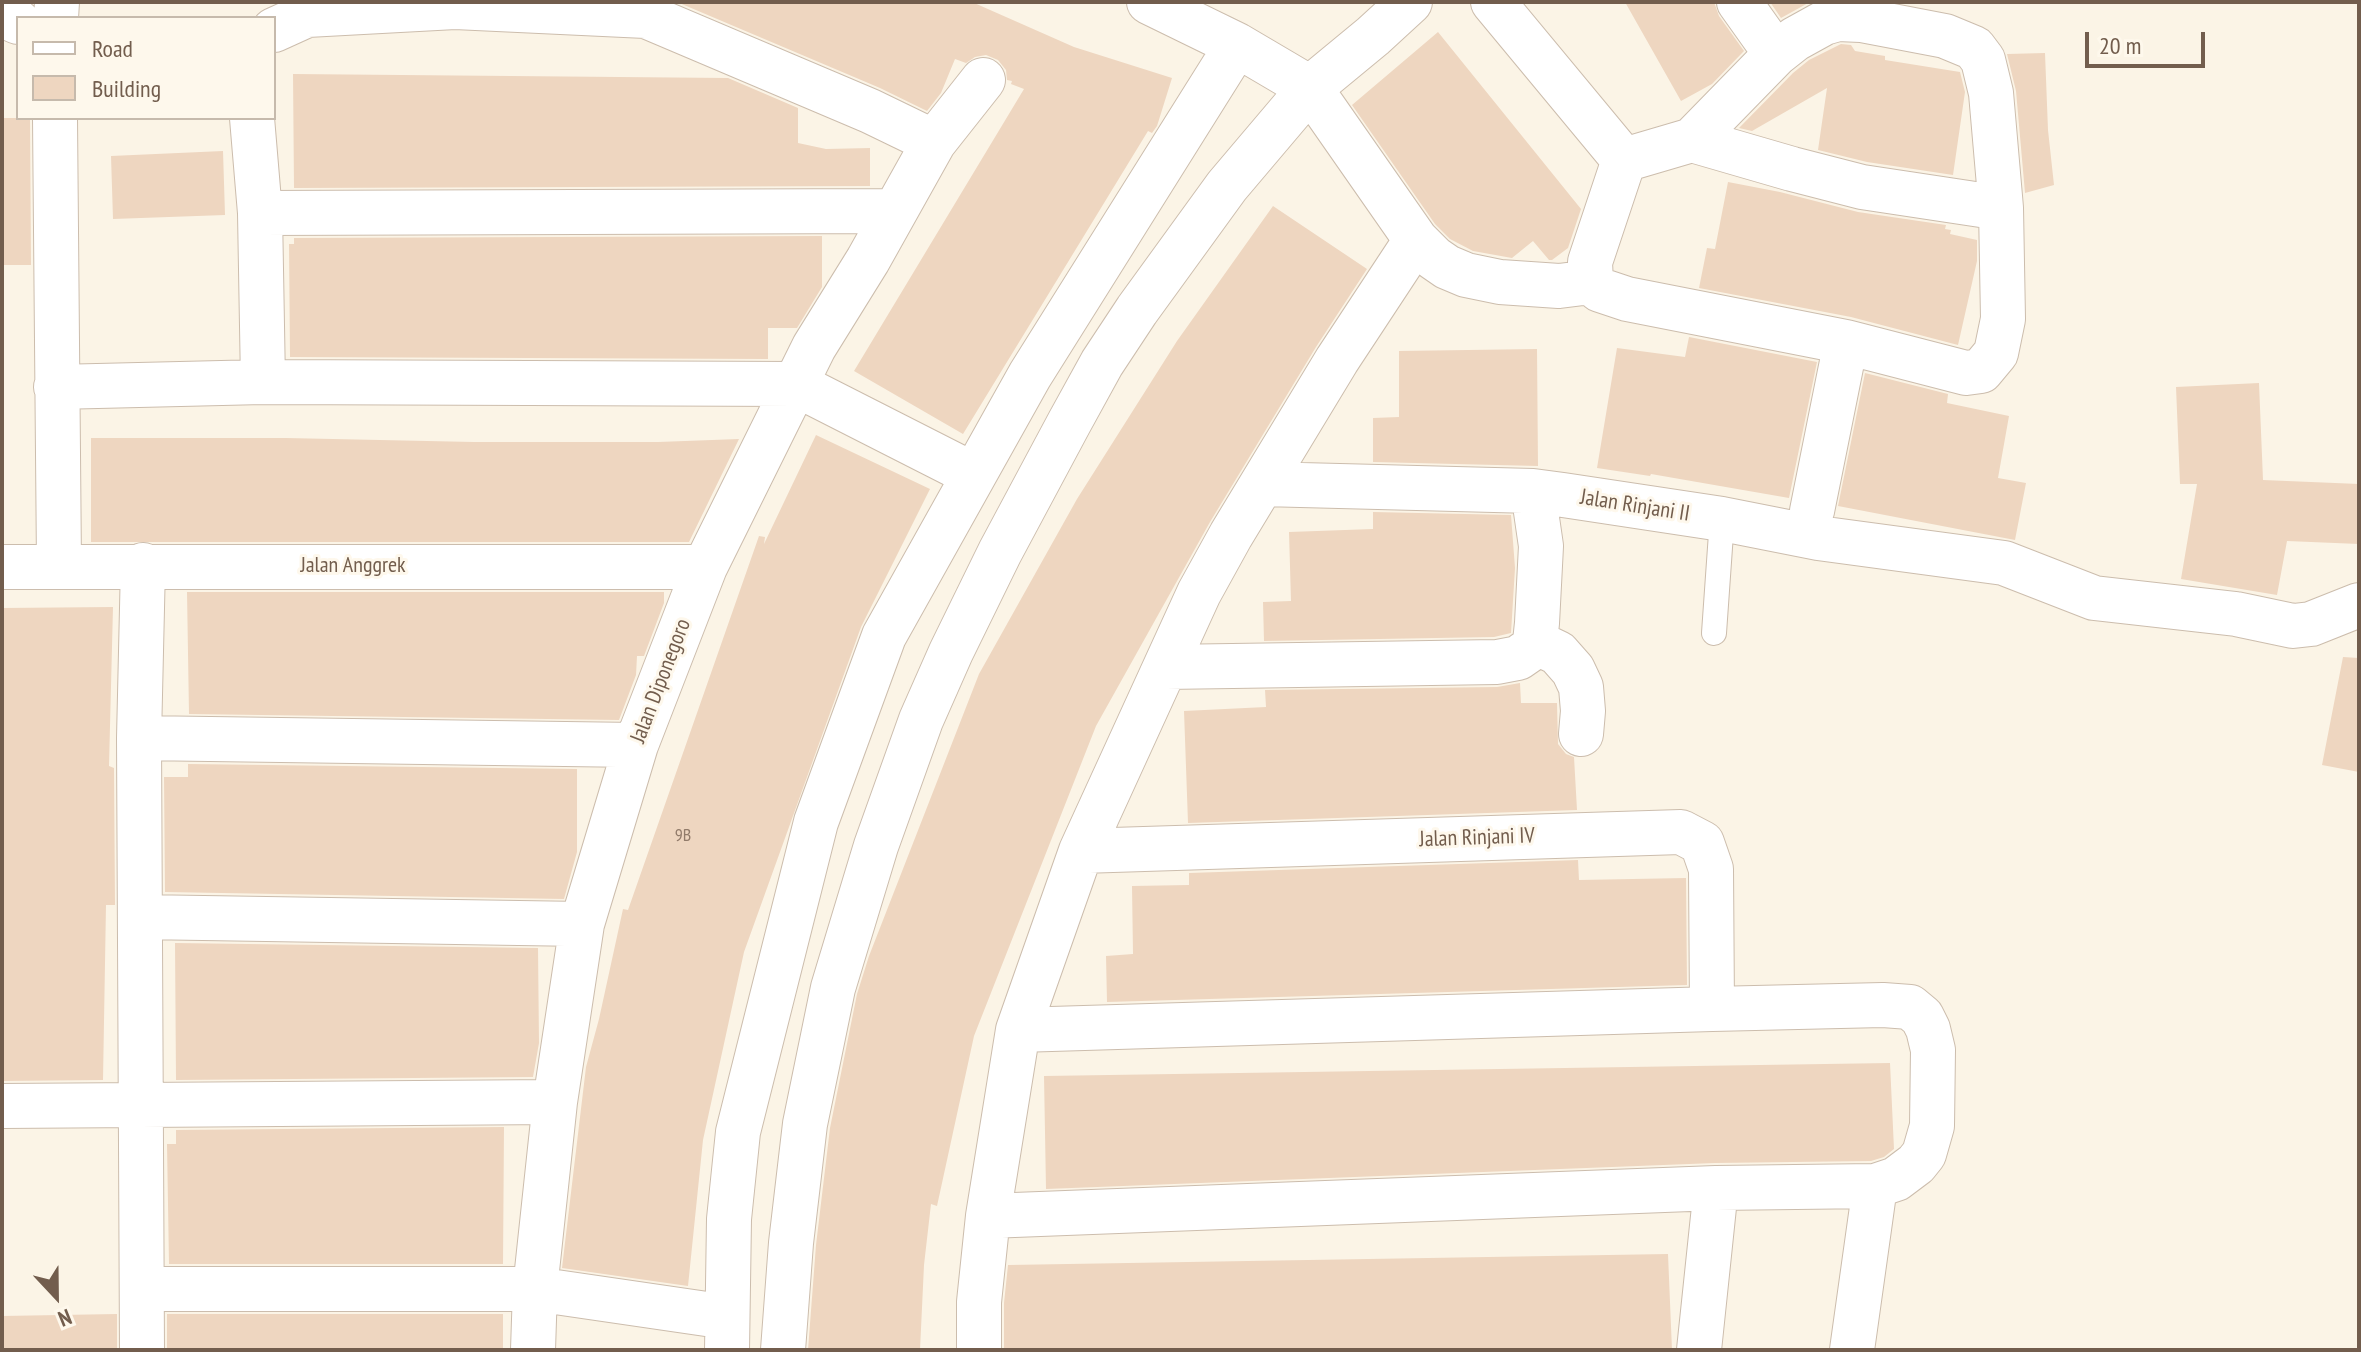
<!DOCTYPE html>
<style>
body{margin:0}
#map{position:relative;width:2361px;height:1352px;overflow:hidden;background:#fbf4e6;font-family:"PT Sans Narrow",sans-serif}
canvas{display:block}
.frame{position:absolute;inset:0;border:4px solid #725d4d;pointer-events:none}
.legend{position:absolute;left:16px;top:16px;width:260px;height:104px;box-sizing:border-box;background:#fef8ec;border:2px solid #c6baac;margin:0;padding:10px 14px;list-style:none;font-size:24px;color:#725d4d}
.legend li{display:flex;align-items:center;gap:16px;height:40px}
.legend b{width:40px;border:2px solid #c6baac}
.north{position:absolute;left:16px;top:1256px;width:80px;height:80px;-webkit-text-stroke:6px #fef8ec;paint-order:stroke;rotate:158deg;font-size:22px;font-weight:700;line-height:32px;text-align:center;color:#725d4d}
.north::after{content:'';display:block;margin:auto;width:28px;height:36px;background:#725d4d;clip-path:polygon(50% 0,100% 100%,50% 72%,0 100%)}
.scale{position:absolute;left:2085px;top:32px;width:120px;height:36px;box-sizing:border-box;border:4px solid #725d4d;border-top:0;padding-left:10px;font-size:24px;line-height:28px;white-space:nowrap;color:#725d4d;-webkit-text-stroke:6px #fef8ec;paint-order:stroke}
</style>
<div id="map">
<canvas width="2361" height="1352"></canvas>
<div class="frame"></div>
<ul class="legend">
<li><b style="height:10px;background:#fff"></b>Road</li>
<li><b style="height:22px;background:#eed6c0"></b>Building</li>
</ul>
<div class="north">N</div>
<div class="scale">20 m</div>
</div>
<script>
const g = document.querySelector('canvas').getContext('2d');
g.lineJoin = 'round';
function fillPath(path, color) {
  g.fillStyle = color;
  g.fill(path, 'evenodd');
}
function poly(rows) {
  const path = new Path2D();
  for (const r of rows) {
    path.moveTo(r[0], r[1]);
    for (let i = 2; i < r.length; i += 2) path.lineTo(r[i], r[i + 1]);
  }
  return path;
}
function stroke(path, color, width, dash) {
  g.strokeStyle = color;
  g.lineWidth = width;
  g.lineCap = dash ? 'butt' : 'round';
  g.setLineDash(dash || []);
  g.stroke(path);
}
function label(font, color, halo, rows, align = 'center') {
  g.font = font + ' "PT Sans Narrow",sans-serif';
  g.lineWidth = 6;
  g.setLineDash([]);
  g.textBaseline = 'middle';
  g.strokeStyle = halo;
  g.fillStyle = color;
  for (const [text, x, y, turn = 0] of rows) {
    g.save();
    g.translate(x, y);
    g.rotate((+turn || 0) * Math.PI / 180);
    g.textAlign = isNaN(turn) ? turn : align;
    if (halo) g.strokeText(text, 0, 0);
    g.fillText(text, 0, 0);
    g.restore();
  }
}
const building = poly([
 [677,2,972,2,1074,47,1172,78,1157,126,1152,133,1148,131,963,434,854,371,1024,89,1011,84,1012,81,1007,80,1006,70,998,60,986,55,975,57,966,63,955,59,941,93,927,111,880,88],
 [1625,2,1714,2,1719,16,1744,51,1712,84,1681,101],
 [1770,2,1810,2,1781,18],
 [1438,32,1581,209,1568,248,1552,260,1549,260,1533,241,1512,258,1473,251,1450,239,1435,224,1352,105],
 [1841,44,1851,45,1855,51,1885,56,1885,60,1960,72,1965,92,1953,175,1867,162,1818,150,1827,88,1752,131,1739,128,1793,73,1809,60],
 [2045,53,2048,130,2054,185,2025,193,2016,91,2007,54],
 [293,74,728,78,798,108,798,143,826,149,870,148,870,186,294,188],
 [2,118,30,118,31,265,2,265],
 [223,151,225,215,113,219,111,156],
 [1728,182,1780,192,1858,212,1946,225,1945,229,1951,230,1950,234,1977,240,1977,261,1958,345,1851,317,1699,288,1707,248,1715,249],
 [1273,206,1367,269,1316,347,1210,522,1096,726,974,1036,937,1206,931,1204,924,1265,920,1350,808,1350,816,1245,830,1128,857,994,869,956,979,674,1077,499,1177,341],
 [822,236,822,287,797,328,768,328,768,359,290,357,289,244,294,244,294,238],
 [1689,337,1817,362,1789,498,1651,474,1650,476,1597,468,1617,348,1685,357],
 [1537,349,1538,466,1373,462,1373,418,1399,417,1399,351],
 [1865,373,1948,394,1947,403,2009,416,1998,478,2026,483,2015,540,1838,506],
 [2259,383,2263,480,2359,484,2359,544,2287,541,2277,595,2181,579,2197,484,2180,484,2176,387],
 [816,435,930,489,861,627,744,952,703,1140,688,1286,562,1268,586,1067,599,1019,623,909,628,910,759,536,765,537,764,544],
 [91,438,286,438,474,442,658,442,739,439,689,542,91,542],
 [1373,512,1511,515,1515,568,1511,633,1494,637,1264,641,1263,602,1291,601,1289,532,1373,529],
 [187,592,664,592,664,603,644,656,637,656,636,675,619,720,189,714],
 [113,607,109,766,114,768,115,905,106,905,103,1080,2,1081,2,608],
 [2343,657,2359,658,2359,772,2322,765],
 [1520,683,1521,703,1557,703,1558,744,1566,754,1574,757,1577,810,1188,823,1184,711,1266,707,1265,690,1497,687],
 [188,764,577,769,577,852,564,899,165,892,164,777,188,777],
 [1578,860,1579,880,1686,878,1687,985,1107,1002,1106,956,1133,954,1132,886,1189,885,1189,873],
 [175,943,538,948,539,1043,533,1077,176,1080],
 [1890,1063,1894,1149,1884,1157,1871,1161,1715,1163,1046,1189,1044,1076],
 [504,1127,503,1264,169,1264,167,1144,176,1144,176,1130],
 [1668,1254,1672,1350,1004,1350,1004,1303,1008,1265],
 [117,1314,117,1350,2,1350,2,1316],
 [167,1314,503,1314,503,1350,167,1350]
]);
const service = poly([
 [1714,633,1722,519]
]);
const minor = poly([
 [1149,2,1237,45,1310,88,1416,240,1434,258,1447,267,1466,275,1500,282,1559,286,1591,282],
 [1493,2,1624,160,1692,140,1776,54,1795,39,1824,23,1838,19,1861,20,1945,36,1974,48,1983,60,1991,93,2001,208,2003,319,1996,353,1981,371,1966,373,1846,342,1812,511],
 [1739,2,1776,54],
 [2,15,18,22],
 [56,18,57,2],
 [274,30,307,15,455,7,646,16,870,111,934,142],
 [55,118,59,565],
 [252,118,260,213,263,382],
 [1692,140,1792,169,1862,187,2001,208],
 [1624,160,1590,262,1591,282,1600,290,1627,299,1846,342],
 [260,213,894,211],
 [56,387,263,382,795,384,974,475],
 [1262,484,1533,491,1563,495,1722,519,1818,538,2004,563,2094,598,2236,614,2293,626,2311,624,2359,605],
 [2,567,705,567],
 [1535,642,1558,653,1573,670,1581,687,1583,711,1581,734],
 [1166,667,1497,662,1518,658,1531,649,1535,642,1537,623,1541,546,1533,491],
 [139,738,636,745],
 [1081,851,1681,832,1702,843,1711,869,1712,1009],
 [140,917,582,924],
 [2,1106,555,1102],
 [988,1216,1716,1188,1875,1186,1896,1179,1916,1164,1924,1154,1932,1126,1933,1050,1928,1029,1922,1017,1910,1007,1883,1005,1712,1009,1018,1030],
 [144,1289,535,1289,727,1317],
 [142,1350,139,738,143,565],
 [533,1350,535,1289,555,1102,582,924,636,745,705,567,814,347,868,260,934,142,983,80],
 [727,1350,729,1219,738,1132,816,822,884,636,1030,375,1237,45],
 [783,1350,791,1243,805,1124,833,988,876,846,921,720,951,652,1000,552,1069,423,1102,363,1137,310,1227,186,1310,88,1373,36,1410,2],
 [979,1350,979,1302,988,1216,1018,1030,1081,851,1199,593,1231,535,1337,360,1416,240],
 [1699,1350,1716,1188],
 [1852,1350,1875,1186]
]);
const numberNames = [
 ["9B",683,836]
];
const streetNames = [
 ["Jalan Rinjani II",1635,506,9],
 ["Jalan Anggrek",353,566],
 ["Jalan Diponegoro",661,681,-69],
 ["Jalan Rinjani IV",1477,838,-2]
];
fillPath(building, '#eed6c0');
stroke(service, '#ccbdad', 26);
stroke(minor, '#ccbdad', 46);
stroke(service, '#fff', 24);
stroke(minor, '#fff', 44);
label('18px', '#917b6a', null, numberNames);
label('22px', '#725d4d', '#fef8ec', streetNames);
</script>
